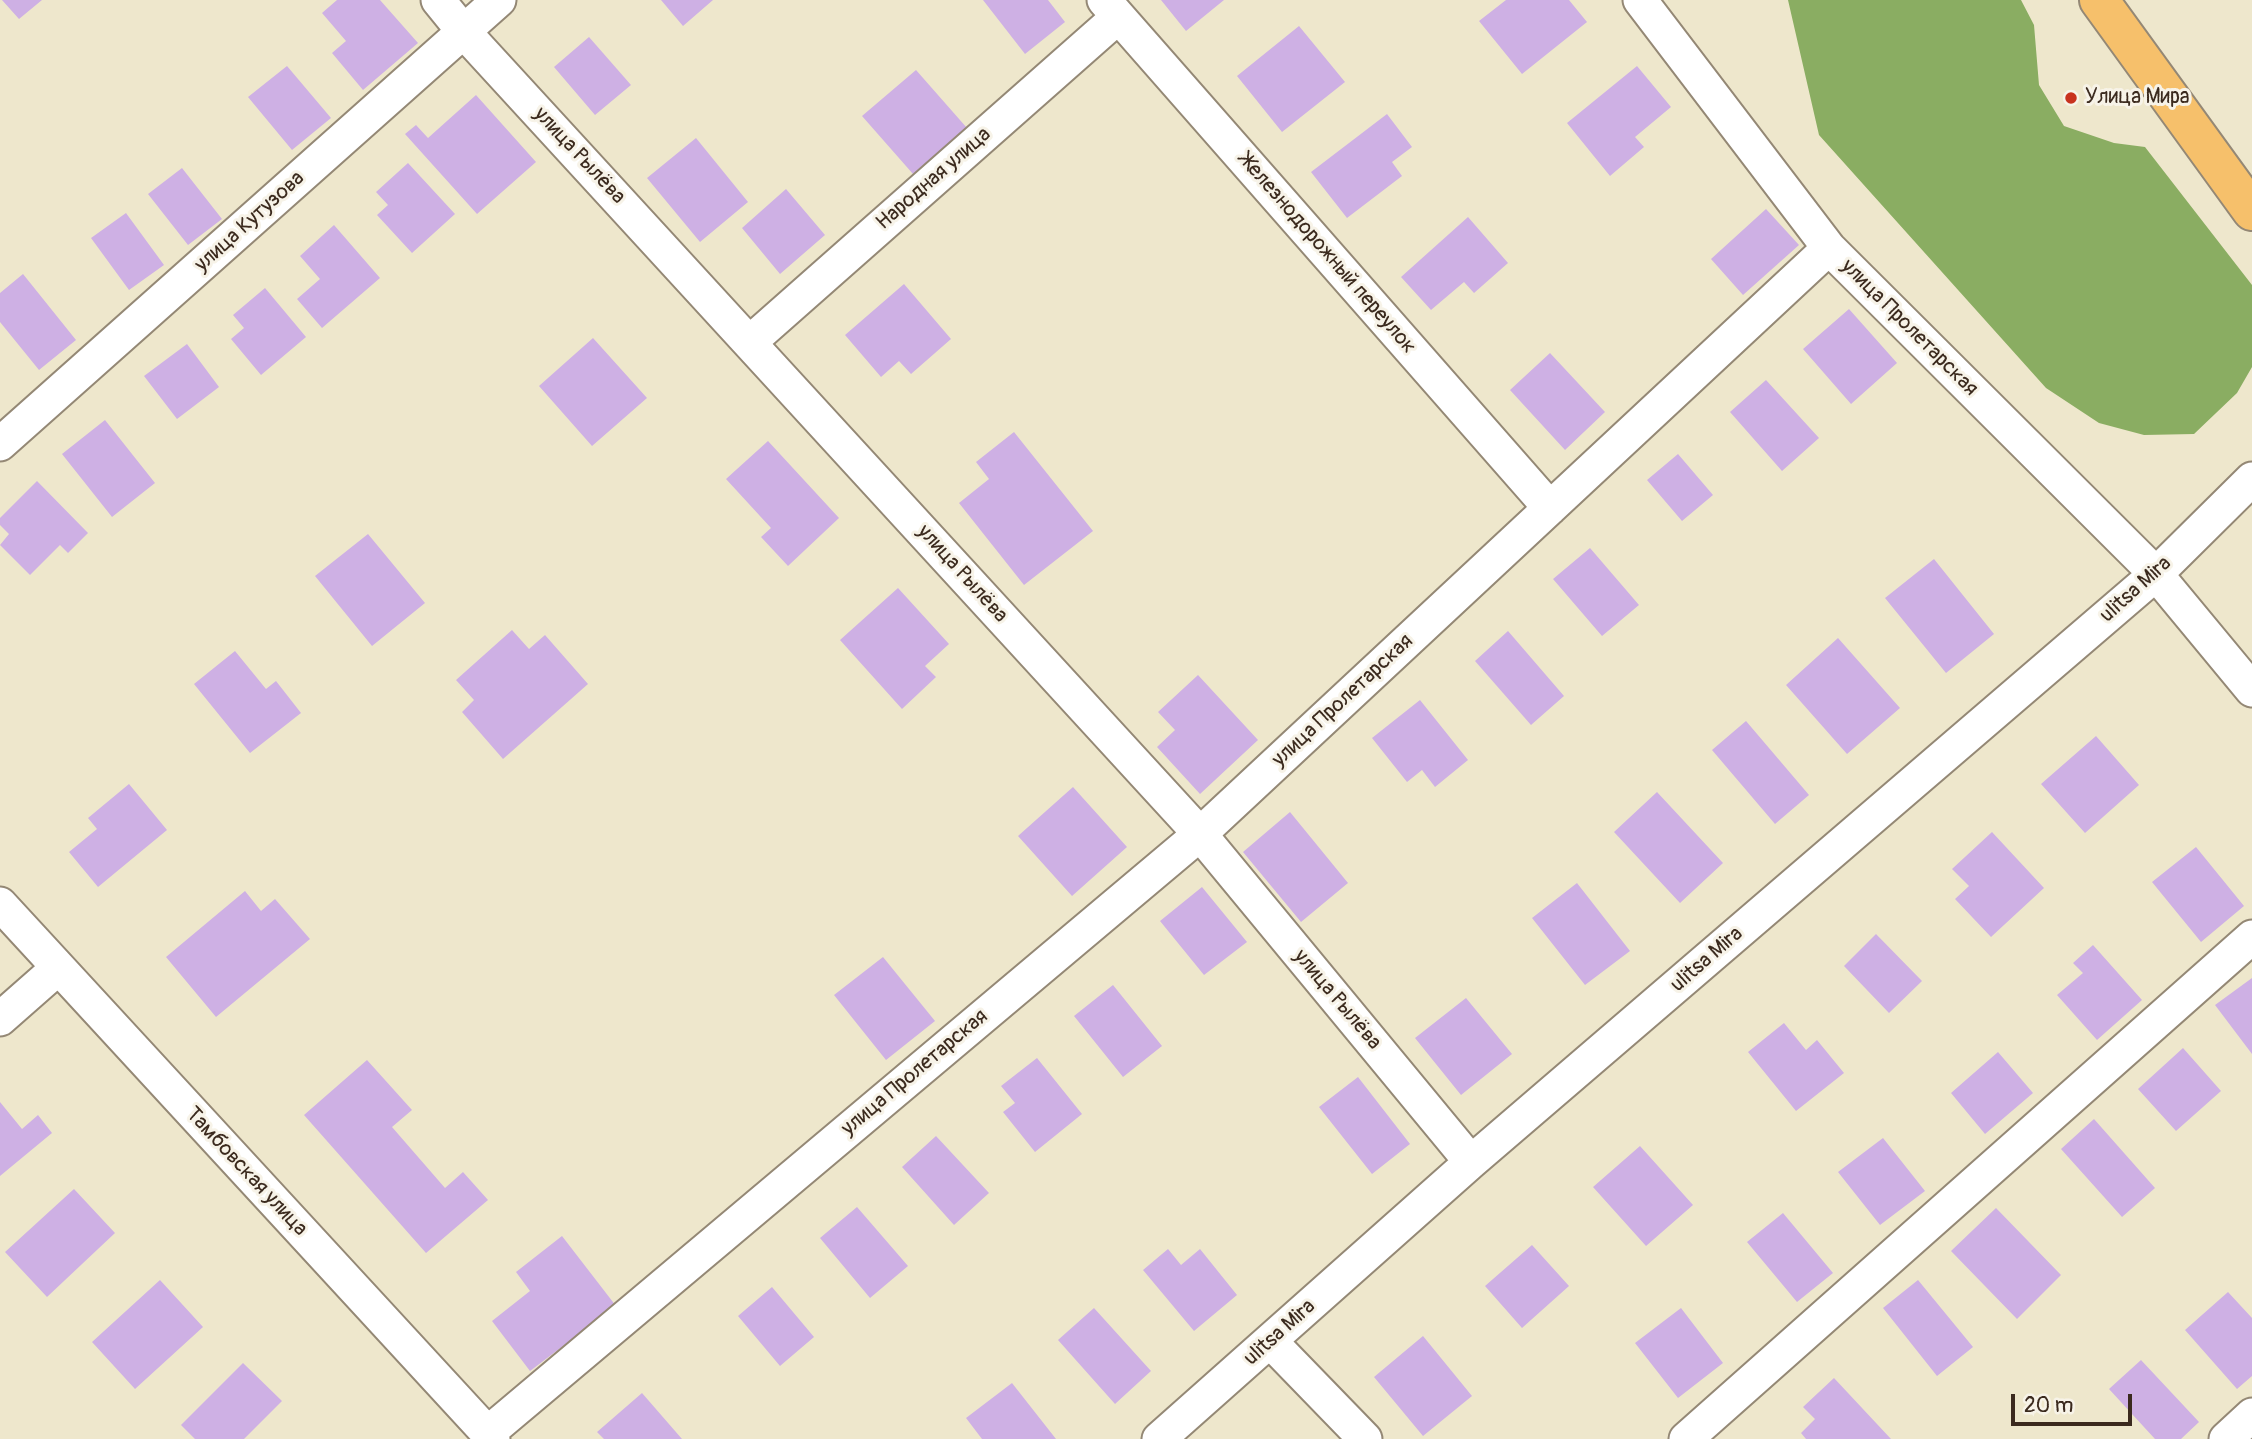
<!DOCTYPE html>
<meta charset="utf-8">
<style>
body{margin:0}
#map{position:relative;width:2252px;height:1439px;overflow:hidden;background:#eee7cc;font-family:Pangolin,sans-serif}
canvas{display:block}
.scale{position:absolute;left:2011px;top:1394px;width:121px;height:32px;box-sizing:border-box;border:4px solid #3b2a1e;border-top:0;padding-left:9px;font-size:21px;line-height:24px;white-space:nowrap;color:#3b2a1e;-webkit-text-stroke:5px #f7f3e8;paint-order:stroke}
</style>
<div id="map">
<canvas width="2252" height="1439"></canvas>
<div class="scale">20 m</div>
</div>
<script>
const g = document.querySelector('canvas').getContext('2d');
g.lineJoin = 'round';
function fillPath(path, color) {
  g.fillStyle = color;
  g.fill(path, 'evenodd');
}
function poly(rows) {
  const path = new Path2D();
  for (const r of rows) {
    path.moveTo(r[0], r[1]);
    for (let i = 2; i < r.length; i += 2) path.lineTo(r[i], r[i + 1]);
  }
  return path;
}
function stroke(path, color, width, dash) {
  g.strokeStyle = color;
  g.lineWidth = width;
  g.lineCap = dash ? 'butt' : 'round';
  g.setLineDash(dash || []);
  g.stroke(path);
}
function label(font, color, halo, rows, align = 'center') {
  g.font = font + ' Pangolin,sans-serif';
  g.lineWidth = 6;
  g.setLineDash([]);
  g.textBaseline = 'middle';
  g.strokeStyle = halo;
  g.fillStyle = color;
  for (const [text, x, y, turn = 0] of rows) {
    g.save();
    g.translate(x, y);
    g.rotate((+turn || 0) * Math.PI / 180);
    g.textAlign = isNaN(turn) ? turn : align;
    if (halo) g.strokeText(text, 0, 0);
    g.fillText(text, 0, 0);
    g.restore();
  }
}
const forest = poly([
 [1788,0,2021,0,2034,25,2039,85,2064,126,2114,143,2145,147,2252,285,2252,367,2237,393,2194,434,2144,435,2099,423,2046,388,1819,135]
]);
const building = poly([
 [2,0,42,0,19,19],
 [337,0,380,0,418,43,363,90,332,53,346,41,322,13],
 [661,0,713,0,683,26],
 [983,0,1048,0,1065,22,1025,54],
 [1161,0,1224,0,1186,31],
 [1506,0,1569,0,1587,22,1522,74,1479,21],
 [1299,26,1345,82,1282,132,1237,76],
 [589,37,631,85,595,115,554,67],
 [287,66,331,118,292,150,248,97],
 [1637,66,1671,107,1635,137,1644,147,1610,176,1567,123],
 [916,70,967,128,913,174,862,116],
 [476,95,536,162,477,214,405,134,416,125,428,138],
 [1387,114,1412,147,1392,162,1402,176,1347,218,1311,172],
 [696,138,748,202,700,242,647,178],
 [408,163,455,214,412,253,377,215,388,205,376,192],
 [182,168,222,219,188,245,148,194],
 [786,189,825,235,780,274,742,228],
 [1766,209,1799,245,1743,295,1711,259],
 [126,213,164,265,129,290,91,238],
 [1468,217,1508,263,1474,293,1464,282,1431,310,1401,277],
 [334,225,380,278,322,328,297,299,320,279,300,256],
 [23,274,76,340,39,370,0,322,0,293],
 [904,284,951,339,911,374,899,361,881,377,845,335],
 [265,288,306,337,261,375,231,339,244,328,233,315],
 [1849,309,1897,363,1851,404,1803,349],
 [593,338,647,398,592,446,539,386],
 [187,344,219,387,177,419,144,376],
 [1550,353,1605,412,1565,450,1510,390],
 [1766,380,1819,438,1782,471,1730,412],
 [105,420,155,483,112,517,62,454],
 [1014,432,1093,531,1024,585,959,503,989,479,976,462],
 [768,441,839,518,788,566,761,537,771,528,726,479],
 [1678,454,1713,495,1682,521,1647,480],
 [37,481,88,533,68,553,60,545,30,575,0,545,9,534,0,525,0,518],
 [368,534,425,603,372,646,315,576],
 [1590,548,1639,605,1602,636,1553,579],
 [1934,559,1994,634,1946,673,1885,598],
 [898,588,949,644,925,666,936,677,902,709,840,640],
 [512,630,529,649,545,635,588,684,503,759,462,712,474,700,456,680],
 [1508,631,1564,696,1531,725,1475,661],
 [1838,638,1900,708,1847,754,1786,685],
 [235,651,266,689,276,681,301,713,250,753,194,684],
 [1198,675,1258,740,1200,794,1157,747,1175,730,1158,712],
 [1420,700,1468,760,1435,787,1422,770,1407,782,1372,738],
 [1746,721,1809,795,1775,824,1712,750],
 [2096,736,2139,785,2085,833,2041,784],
 [129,784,167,830,98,887,69,852,97,829,88,818],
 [1073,787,1127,847,1072,896,1018,836],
 [1657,792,1723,863,1680,903,1614,832],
 [1290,812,1348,883,1301,922,1243,852],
 [1992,832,2044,888,1991,937,1955,899,1969,886,1952,869],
 [2196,847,2244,906,2201,942,2152,882],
 [1577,883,1630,951,1585,985,1532,918],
 [1202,887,1247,942,1204,975,1160,921],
 [245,891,261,911,275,899,310,939,216,1017,166,957],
 [1876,934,1922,981,1889,1013,1844,966],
 [2093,945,2142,1000,2097,1040,2057,995,2083,973,2073,963],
 [883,957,935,1021,886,1060,834,995],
 [2252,978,2252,1054,2215,1005],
 [1113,985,1162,1046,1123,1077,1074,1016],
 [1466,998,1512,1054,1461,1095,1415,1038],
 [1784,1023,1806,1050,1817,1040,1844,1073,1796,1111,1748,1052],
 [2183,1048,2221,1091,2176,1131,2138,1089],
 [1998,1052,2033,1093,1985,1134,1951,1093],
 [1037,1058,1082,1114,1035,1152,1003,1112,1015,1103,1001,1086],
 [367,1060,412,1110,392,1127,445,1188,463,1172,488,1200,426,1253,304,1115],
 [1358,1077,1410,1144,1372,1174,1319,1107],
 [0,1102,22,1129,38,1115,52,1133,0,1176],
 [2094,1119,2155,1188,2122,1217,2061,1149],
 [936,1136,989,1193,954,1225,902,1167],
 [1883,1138,1925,1191,1880,1225,1838,1172],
 [1640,1146,1693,1205,1646,1246,1593,1187],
 [74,1189,115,1233,47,1297,5,1252],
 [857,1207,908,1266,870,1298,820,1238],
 [1996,1208,2061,1275,2017,1319,1951,1251],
 [1783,1213,1833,1273,1797,1302,1747,1242],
 [562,1236,616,1306,530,1371,492,1321,530,1291,516,1272],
 [1532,1245,1569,1286,1522,1328,1485,1286],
 [1168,1249,1181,1265,1200,1249,1237,1295,1194,1331,1143,1270],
 [160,1280,203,1327,135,1389,92,1342],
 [1918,1280,1973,1347,1937,1376,1883,1308],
 [772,1287,814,1337,780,1366,738,1316],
 [2228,1292,2252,1318,2252,1376,2237,1389,2185,1330],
 [1094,1308,1151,1371,1115,1404,1058,1340],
 [1681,1308,1723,1363,1678,1398,1635,1343],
 [1423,1336,1472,1396,1423,1436,1374,1377],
 [2141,1360,2199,1422,2181,1439,2155,1439,2109,1389],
 [243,1363,282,1401,244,1439,195,1439,181,1425],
 [1834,1378,1891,1439,1806,1439,1801,1433,1815,1419,1803,1407],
 [1012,1383,1056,1439,982,1439,966,1418],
 [642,1393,682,1439,604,1439,597,1432]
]);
const minor = poly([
 [438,0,464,32,1200,834,1471,1162],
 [1104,0,1550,508],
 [1640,0,1829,248],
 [750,342,1118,17],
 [0,444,499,0],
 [0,904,493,1439],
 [0,1019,58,968],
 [1270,1341,1365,1439],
 [488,1433,1200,834,1829,248,2156,574,2252,690],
 [1159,1439,1471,1162,2156,574,2252,479],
 [1686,1439,2252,937],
 [2226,1439,2252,1415]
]);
const primary = poly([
 [2099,0,2252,211]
]);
const markers = [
 [2071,98,7,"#c8321e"]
];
const poiNames = [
 ["Улица Мира",2085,98]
];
const streetNames = [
 ["улица Рылёва",579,156,47],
 ["Народная улица",934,179,-41],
 ["улица Кутузова",250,222,-42],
 ["Железнодорожный переулок",1327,254,49],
 ["улица Пролетарская",1909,328,45],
 ["улица Рылёва",962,574,48],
 ["ulitsa Mira",2136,590,-42],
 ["улица Пролетарская",1343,701,-43],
 ["ulitsa Mira",1707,960,-41],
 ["улица Рылёва",1337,1000,50],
 ["улица Пролетарская",915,1073,-40],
 ["Тамбовская улица",246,1172,47],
 ["ulitsa Mira",1280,1333,-42]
];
fillPath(forest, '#8aad62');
fillPath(building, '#ceb0e4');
stroke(minor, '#948875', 37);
stroke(primary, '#948875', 42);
stroke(minor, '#fff', 33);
stroke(primary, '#f6c06b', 38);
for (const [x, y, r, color] of markers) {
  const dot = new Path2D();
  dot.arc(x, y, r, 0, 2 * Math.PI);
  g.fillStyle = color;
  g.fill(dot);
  stroke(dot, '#f7f3e8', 2.5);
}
label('21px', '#3b2a1e', '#f7f3e8', poiNames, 'left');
label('21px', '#3b2a1e', '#f7f3e8', streetNames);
</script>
